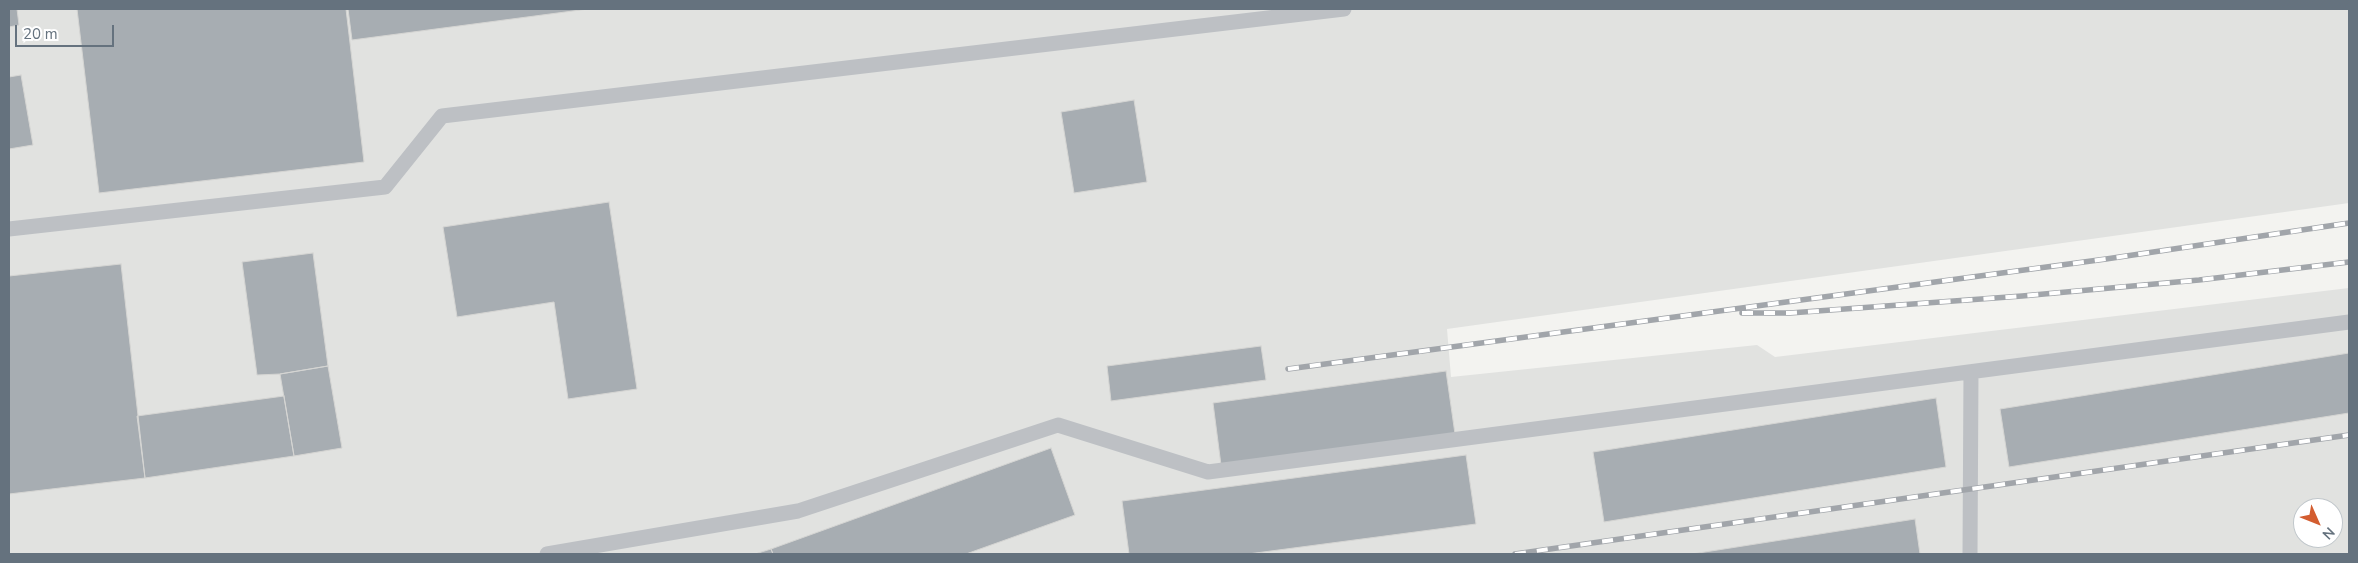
<!DOCTYPE html>
<style>
body{margin:0}
#map{position:relative;width:2358px;height:563px;overflow:hidden;background:#f3f3f0;font-family:"Nunito Sans",sans-serif}
canvas{display:block}
.frame{position:absolute;inset:0;border:10px solid #65727e;pointer-events:none}
.north{position:absolute;left:2293px;top:498px;width:50px;height:50px;box-sizing:border-box;background:#fff;border:1px solid #c1c7cb;border-radius:50%;rotate:134deg;font-size:14px;font-weight:700;line-height:20px;text-align:center;color:#65727e}
.north::after{content:'';display:block;margin:auto;width:18px;height:22px;background:#d35d30;clip-path:polygon(50% 0,100% 100%,50% 72%,0 100%)}
.scale{position:absolute;left:15px;top:25px;width:99px;height:22px;box-sizing:border-box;border:2px solid #65727e;border-top:0;padding-left:6px;font-size:15px;line-height:18px;white-space:nowrap;color:#65727e;-webkit-text-stroke:4px #fff;paint-order:stroke}
</style>
<div id="map">
<canvas width="2358" height="563"></canvas>
<div class="frame"></div>
<div class="north">N</div>
<div class="scale">20 m</div>
</div>
<script>
const g = document.querySelector('canvas').getContext('2d');
g.lineJoin = 'round';
function fillPath(path, color) {
  g.fillStyle = color;
  g.fill(path, 'evenodd');
}
function poly(rows) {
  const path = new Path2D();
  for (const r of rows) {
    path.moveTo(r[0], r[1]);
    for (let i = 2; i < r.length; i += 2) path.lineTo(r[i], r[i + 1]);
  }
  return path;
}
function stroke(path, color, width, dash) {
  g.strokeStyle = color;
  g.lineWidth = width;
  g.lineCap = dash ? 'butt' : 'round';
  g.setLineDash(dash || []);
  g.stroke(path);
}
const built = poly([
 [9,9,2349,9,2349,203,1447,329,1451,377,1757,345,1775,357,2349,288,2349,554,9,554],
 [2303,508,2333,508,2333,538,2303,538]
]);
const building = poly([
 [9,9,17,9,19,25,9,27,9,9],
 [77,9,346,9,364,162,99,193,77,9],
 [348,9,588,9,352,40,348,9],
 [21,75,33,145,9,149,9,77,21,75],
 [1134,100,1147,182,1074,193,1061,112,1134,100],
 [609,202,637,389,568,399,554,302,457,317,443,227,609,202],
 [313,253,328,366,280,374,257,375,242,262,313,253],
 [121,264,145,478,9,494,9,276,121,264],
 [1261,346,1266,380,1111,401,1107,366,1261,346],
 [2349,353,2349,413,2009,467,2000,409,2349,353],
 [328,366,342,448,294,456,280,374,328,366],
 [1446,371,1455,434,1221,465,1213,403,1446,371],
 [284,396,294,456,145,478,137,416,284,396],
 [1936,398,1946,467,1604,522,1593,452,1936,398],
 [1051,448,1075,515,966,554,773,554,771,549,1051,448],
 [1466,455,1476,524,1248,554,1129,554,1122,501,1466,455],
 [1915,519,1920,554,1692,554,1915,519],
 [771,549,773,554,755,554,771,549]
]);
const service = poly([
 [9,229,385,187,442,116,1344,9],
 [547,554,798,511,1058,425,1208,472,2349,322],
 [1970,554,1971,372]
]);
const rail = poly([
 [1742,313,1790,313,2022,296,2199,280,2349,262],
 [1288,369,2106,259,2349,223],
 [1515,554,2349,435]
]);
fillPath(built, '#e1e2e0');
fillPath(building, '#a7adb2');
stroke(building, '#d5d5d3', 1);
stroke(service, '#bdc0c4', 15);
stroke(rail, '#a1a5aa', 5.5);
stroke(rail, '#fff', 4, [11]);
</script>
